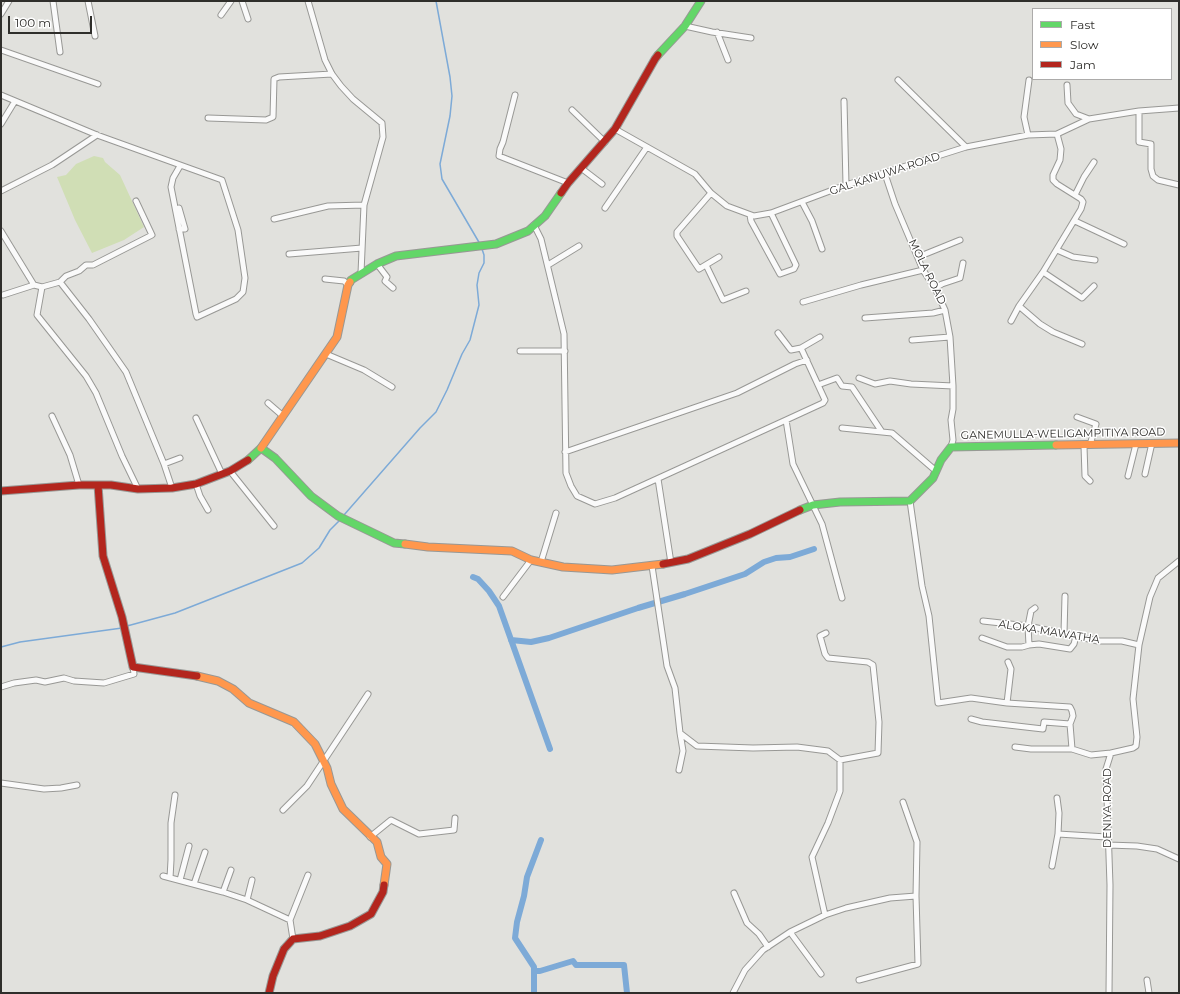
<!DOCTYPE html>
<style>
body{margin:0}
#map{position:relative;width:1180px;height:994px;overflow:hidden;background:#e1e1dd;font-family:Montserrat,sans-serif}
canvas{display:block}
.frame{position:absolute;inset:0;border:2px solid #2f2e2b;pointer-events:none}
.legend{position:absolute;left:1032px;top:8px;width:140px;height:72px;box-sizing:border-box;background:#fff;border:1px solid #acabaa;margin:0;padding:5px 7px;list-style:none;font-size:12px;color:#2f2e2b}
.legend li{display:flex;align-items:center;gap:8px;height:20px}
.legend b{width:20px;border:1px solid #acabaa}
.scale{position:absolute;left:8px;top:16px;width:84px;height:18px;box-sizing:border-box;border:2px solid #2f2e2b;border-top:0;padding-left:5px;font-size:12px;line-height:14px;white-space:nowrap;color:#2f2e2b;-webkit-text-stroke:3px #fff;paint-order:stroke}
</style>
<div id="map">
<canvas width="1180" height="994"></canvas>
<div class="frame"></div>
<ul class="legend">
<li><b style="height:5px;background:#63d668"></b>Fast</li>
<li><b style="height:5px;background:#ff974d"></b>Slow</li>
<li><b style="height:5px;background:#b3261e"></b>Jam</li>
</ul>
<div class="scale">100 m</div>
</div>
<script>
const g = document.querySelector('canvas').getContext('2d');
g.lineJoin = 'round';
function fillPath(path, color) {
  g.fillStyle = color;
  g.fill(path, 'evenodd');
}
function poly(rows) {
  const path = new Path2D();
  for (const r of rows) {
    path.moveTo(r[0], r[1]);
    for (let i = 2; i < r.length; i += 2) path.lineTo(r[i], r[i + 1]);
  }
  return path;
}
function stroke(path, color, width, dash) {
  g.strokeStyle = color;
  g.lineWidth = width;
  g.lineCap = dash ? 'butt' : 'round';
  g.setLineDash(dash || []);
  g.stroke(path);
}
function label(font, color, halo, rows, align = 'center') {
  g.font = font + ' Montserrat,sans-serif';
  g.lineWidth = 3;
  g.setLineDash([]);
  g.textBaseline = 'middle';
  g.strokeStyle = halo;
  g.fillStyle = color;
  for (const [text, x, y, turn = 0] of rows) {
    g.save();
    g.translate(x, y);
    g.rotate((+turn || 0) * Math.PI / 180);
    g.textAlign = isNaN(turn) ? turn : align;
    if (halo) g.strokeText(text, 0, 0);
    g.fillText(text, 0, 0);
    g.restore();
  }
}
const green = poly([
 [94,156,103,158,105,162,120,175,144,227,124,240,92,253,75,220,57,177,66,175,76,164]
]);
const stream = poly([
 [436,1,450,77,452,96,450,116,440,164,442,179,480,244],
 [344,515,420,428,436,412,447,390,462,354,470,340,479,305,477,285,479,273,484,263,484,255,482,249],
 [127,626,175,613,302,563,319,548,330,530,340,520],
 [1,647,20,642,122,628]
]);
const canal = poly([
 [473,577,478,579,489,591,499,606,550,749],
 [511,640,531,642,549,638,638,608,685,594,745,574,764,562,776,558,790,557,814,549],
 [534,971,540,971,573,961,576,965,624,965,627,993],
 [534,993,534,967,515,938,517,922,524,896,527,877,541,840]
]);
const street = poly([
 [53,1,60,52],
 [88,1,95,36],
 [242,1,248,19],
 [308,1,325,60,332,74,341,86,353,99,382,123,383,137,364,205,361,273],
 [1,14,9,1],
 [221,15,231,1],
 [685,26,712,32,751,38],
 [717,32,728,60],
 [1,50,98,84],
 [898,80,966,147],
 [1067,85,1068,103,1076,114,1089,119],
 [1,95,97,135,222,180,238,230,245,278,243,292,236,299,197,317,196,314,171,187,173,178,180,166],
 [515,95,503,142,500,149,499,156,568,183],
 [844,101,846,185],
 [572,110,605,142],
 [1139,111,1139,142,1151,144,1151,169,1153,176,1158,180,1179,185],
 [208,118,266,120,273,117,274,79,279,77,332,74],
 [1,124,15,101],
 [615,129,695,174,711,193,727,206,754,216,771,213,846,185,966,147,1028,135,1057,134,1089,119,1139,111,1179,108],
 [1057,134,1061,149,1060,160,1053,175,1053,180,1057,184,1081,199,1083,202,1081,209,1043,272,1019,306,1040,324,1053,332,1082,344],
 [1028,135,1024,117,1029,80],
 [581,168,602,184],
 [885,174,895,204,923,270,935,288,945,310,950,337,953,386,953,409,951,420,953,440,951,447],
 [1,191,52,165,97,135],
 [711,193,677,232,677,236,699,269,719,257],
 [1075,195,1084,177,1094,162],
 [802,202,812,221,822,249],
 [179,208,185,229,179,229],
 [605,208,647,147],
 [750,215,751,221,780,274,794,269,796,265,771,213],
 [274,219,328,206,364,205],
 [1075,221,1124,244],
 [534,225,541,239,564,334,566,473,571,486,577,496,595,504,615,498,786,420,793,464,822,524,842,598],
 [1,231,34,285,42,287,37,315,86,376,96,393,122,456,138,489],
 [1057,250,1073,257,1095,260],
 [289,254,362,248],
 [918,257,960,240],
 [377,264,387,277,385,281,393,288],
 [548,265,579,246],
 [706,265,723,300,746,291],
 [1043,272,1082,298,1094,286],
 [325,279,344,281,348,285],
 [60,282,66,276,79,271,86,265,93,265,152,235,136,201],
 [42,287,60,282,89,319,126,372,164,464,172,488],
 [935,288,942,284,960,278,963,263],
 [3,295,34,285],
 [803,302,861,285,923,270],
 [865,318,933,313,945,310],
 [1011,321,1019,306],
 [778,333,791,350,801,348,825,400,823,403,786,420],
 [912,340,950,337],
 [801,348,820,337],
 [520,351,565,351],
 [326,354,364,370,392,387],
 [859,378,875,384,890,381,911,384,953,386],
 [818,385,837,378,842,386,852,387,882,432,892,433,936,471],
 [268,403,283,416],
 [52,416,70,455,79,485],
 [1077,417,1096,424,1090,445],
 [196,418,222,474],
 [842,428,882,432],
 [1084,446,1085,476,1090,481],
 [565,452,737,393,795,364,807,360],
 [164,464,180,458],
 [230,471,274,526],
 [1145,474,1152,443],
 [1128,476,1136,444],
 [658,479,671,563],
 [196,484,200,496,208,510],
 [910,501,922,586,929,616,938,703,971,698,1007,703,1070,707,1072,711,1073,716,1070,724,1072,749,1091,755,1111,753],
 [541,562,556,513],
 [652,566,667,666,675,688,680,733,697,746,753,748,797,747,828,751,840,760,840,791,828,823,812,857,825,915],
 [503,597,531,560],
 [1035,608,1031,611,1028,626,1029,645,1039,644,1070,649,1074,644,1076,636],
 [983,621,1028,626,1098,641,1122,641,1139,645],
 [826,633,820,636,825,654,828,658,868,662,873,665,879,722,878,753,840,760],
 [1064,633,1065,596],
 [982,638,1007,647,1022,647,1029,645],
 [1,687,14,683,36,680,45,682,64,678,74,681,104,683,134,674,133,667],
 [1007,703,1011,669,1008,662],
 [971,719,982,722,1043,729,1044,722,1070,724],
 [1015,747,1031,749,1072,749],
 [679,770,683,751,680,733],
 [1,783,44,789,61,788,77,785],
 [1057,798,1059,813,1058,834],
 [283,810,307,786,368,694],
 [370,837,391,820,419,834,454,830,455,818],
 [1108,845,1137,846,1157,849,1179,859],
 [1052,866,1058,834,1107,837],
 [163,876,223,892,247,900,290,920],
 [170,878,171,860,171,823,175,795],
 [180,880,189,846],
 [194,884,205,852],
 [223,892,231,870],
 [734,893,747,923,759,934,768,947],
 [247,900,252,880],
 [790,932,821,974],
 [293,939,290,920,308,875],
 [859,980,918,964,916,896,917,842,903,802],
 [1147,980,1149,993],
 [733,993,745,970,763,950,790,932,825,915,846,908,890,898,916,896],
 [1109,993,1110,885,1106,769,1111,753,1133,748,1136,746,1137,737,1133,699,1139,645,1150,597,1158,578,1179,561]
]);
const fast = poly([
 [658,55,685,26,701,1],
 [350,282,351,280,377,264,396,256,496,244,528,231,545,216,561,193],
 [248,460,261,448,275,458,311,496,338,516,394,543,405,544],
 [800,510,813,505,840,502,910,501,933,478,941,460,951,447,1056,445]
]);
const slow = poly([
 [1056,445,1179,443],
 [261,448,337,337,348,285,350,282],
 [405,544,428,547,512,551,531,560,563,567,612,570,663,564],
 [197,676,218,681,233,689,249,703,294,722,315,744,327,768,331,784,343,809,377,842,381,857,387,864,384,885]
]);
const jam = poly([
 [561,193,568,183,615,129,655,59,658,55],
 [98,485,103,556,122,617,133,667,197,676],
 [1,491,79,485,111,485,138,489,172,488,196,484,230,471,248,460],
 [663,564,688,559,750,534,800,510],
 [269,993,273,976,284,949,293,939,320,936,350,926,371,914,383,892,384,885]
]);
const streetNames = [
 ["GAL KANUWA ROAD",885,174,-18],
 ["MOLA ROAD",927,272,64],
 ["GANEMULLA-WELIGAMPITIYA ROAD",1063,434,-1],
 ["ALOKA MAWATHA",1049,632,9],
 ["DENIYA ROAD",1108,808,-90]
];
fillPath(green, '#d0deb5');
stroke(stream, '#7daad7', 1.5);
stroke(canal, '#7daad7', 6);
stroke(street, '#989895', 7);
stroke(fast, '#989895', 9);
stroke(slow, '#989895', 9);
stroke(jam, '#989895', 9);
stroke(street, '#fafafa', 5);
stroke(fast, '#63d668', 7);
stroke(slow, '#ff974d', 7);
stroke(jam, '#b3261e', 7);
label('11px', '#2f2e2b', '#fff', streetNames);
</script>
